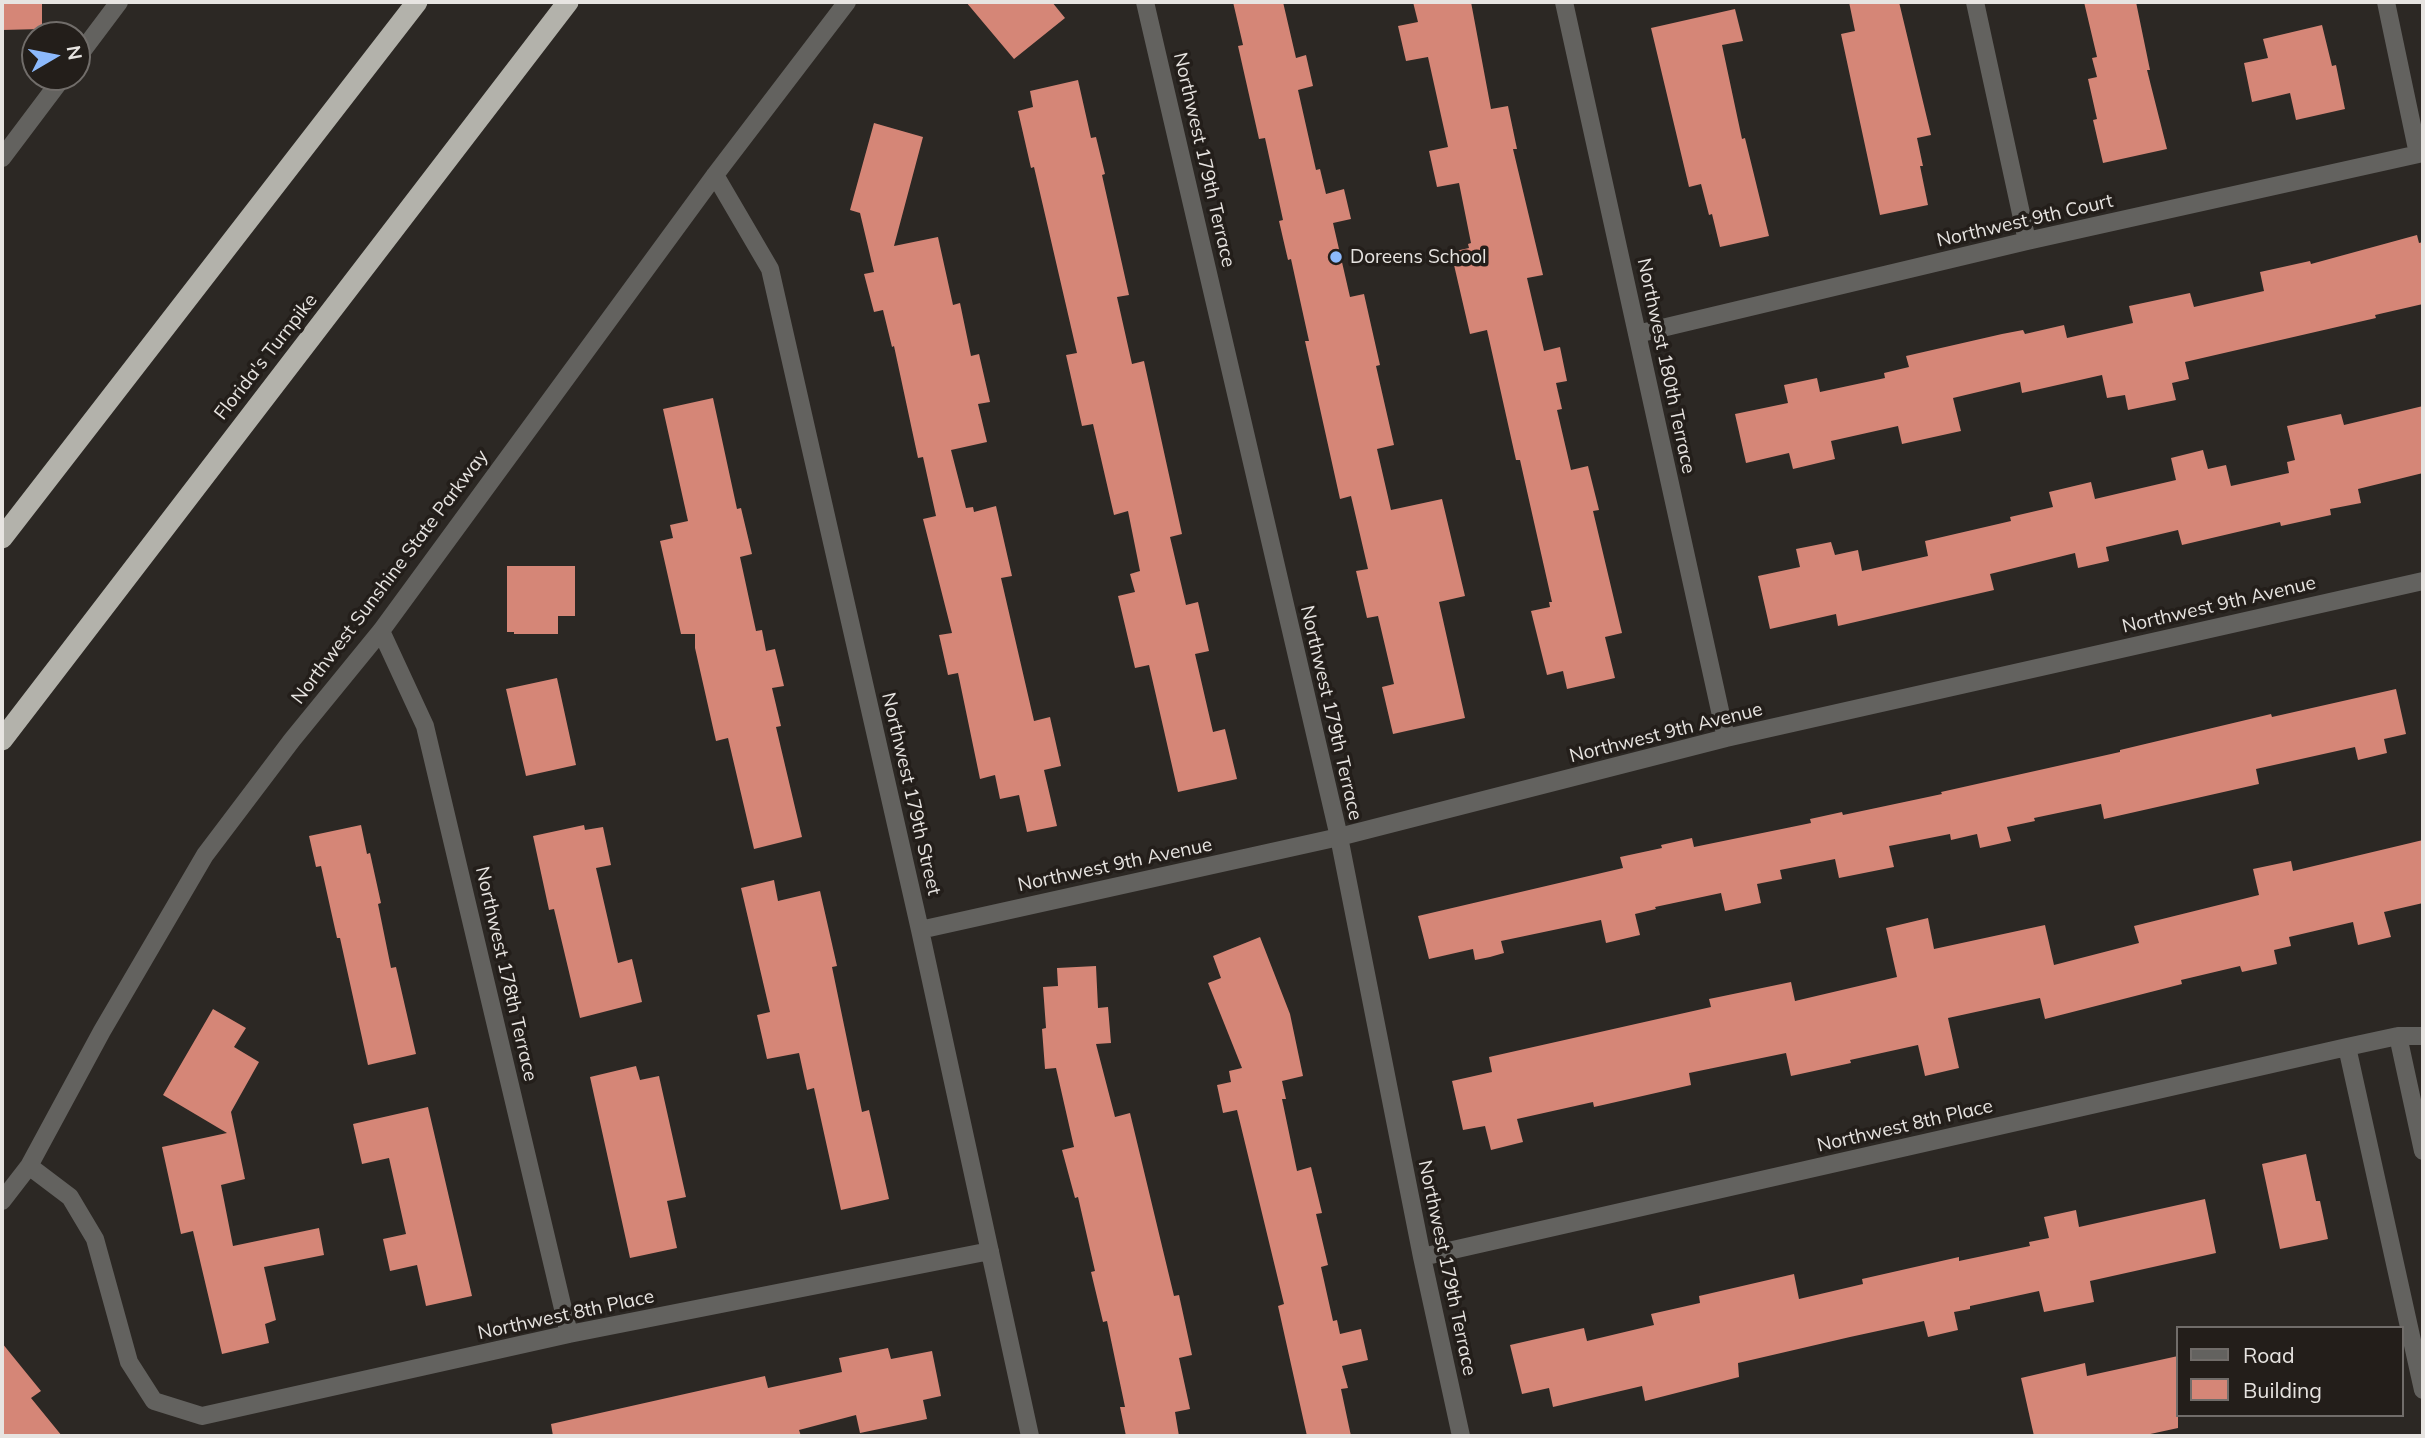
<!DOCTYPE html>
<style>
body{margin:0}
#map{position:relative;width:2425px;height:1438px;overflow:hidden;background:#2c2824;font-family:Mulish,sans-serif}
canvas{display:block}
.frame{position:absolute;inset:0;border:4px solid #e7e4e1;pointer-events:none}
.legend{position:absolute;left:2176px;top:1326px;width:228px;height:91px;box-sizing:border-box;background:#231e1a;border:2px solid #716d6a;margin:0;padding:9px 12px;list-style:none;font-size:21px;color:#e7e4e1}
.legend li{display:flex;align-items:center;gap:14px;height:35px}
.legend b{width:35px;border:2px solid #716d6a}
.north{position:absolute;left:21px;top:21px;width:70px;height:70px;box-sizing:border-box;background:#231e1a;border:2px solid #716d6a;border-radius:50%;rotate:80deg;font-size:19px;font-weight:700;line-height:28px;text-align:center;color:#e7e4e1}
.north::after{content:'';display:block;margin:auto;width:24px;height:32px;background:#8cb9fc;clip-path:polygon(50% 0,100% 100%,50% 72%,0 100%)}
</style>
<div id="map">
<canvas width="2425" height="1438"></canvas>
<div class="frame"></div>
<ul class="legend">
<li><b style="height:9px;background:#63625f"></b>Road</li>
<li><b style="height:19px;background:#d58677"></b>Building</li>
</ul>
<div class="north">N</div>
</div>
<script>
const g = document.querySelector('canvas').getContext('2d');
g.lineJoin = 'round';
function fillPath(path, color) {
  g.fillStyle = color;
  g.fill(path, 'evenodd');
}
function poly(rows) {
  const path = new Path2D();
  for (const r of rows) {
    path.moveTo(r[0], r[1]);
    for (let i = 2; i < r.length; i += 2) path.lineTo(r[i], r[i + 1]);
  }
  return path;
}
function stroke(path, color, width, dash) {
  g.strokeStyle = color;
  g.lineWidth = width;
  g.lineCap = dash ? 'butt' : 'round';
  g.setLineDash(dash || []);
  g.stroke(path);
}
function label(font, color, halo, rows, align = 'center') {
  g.font = font + ' Mulish,sans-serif';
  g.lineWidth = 7;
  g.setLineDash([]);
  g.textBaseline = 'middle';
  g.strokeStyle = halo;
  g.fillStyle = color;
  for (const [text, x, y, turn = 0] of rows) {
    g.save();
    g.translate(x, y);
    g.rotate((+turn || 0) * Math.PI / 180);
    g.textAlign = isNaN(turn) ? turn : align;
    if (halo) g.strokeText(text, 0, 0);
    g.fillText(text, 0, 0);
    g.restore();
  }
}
const building = poly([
 [2,2,42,2,42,29,2,30],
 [966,2,1052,2,1065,18,1014,59],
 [1233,2,1283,2,1296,58,1306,55,1313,86,1298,90,1316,170,1320,169,1326,194,1344,189,1351,219,1333,223,1350,297,1364,294,1380,365,1376,366,1394,445,1377,449,1391,510,1442,499,1465,596,1439,602,1465,718,1393,734,1382,687,1394,684,1378,616,1367,618,1356,571,1368,569,1351,496,1340,499,1305,341,1309,341,1291,259,1288,260,1279,221,1283,220,1265,138,1259,139,1238,46,1243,45],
 [1413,2,1471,2,1491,109,1508,106,1517,149,1513,149,1543,275,1527,278,1544,351,1560,347,1567,381,1556,383,1562,409,1557,410,1571,470,1588,466,1599,510,1593,511,1622,633,1605,637,1615,678,1567,689,1563,671,1547,675,1531,611,1550,607,1549,602,1552,602,1520,460,1516,460,1487,330,1470,334,1451,252,1469,248,1468,244,1471,243,1459,183,1437,187,1429,151,1448,147,1428,57,1406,61,1398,26,1418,22],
 [1849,2,1899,2,1931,135,1917,138,1923,166,1920,166,1928,205,1880,215,1841,34,1855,31],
 [2084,2,2136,2,2150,70,2147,70,2167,149,2103,163,2093,120,2097,119,2088,79,2097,77,2092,58,2097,57],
 [1735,9,1743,41,1722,45,1742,139,1745,138,1769,236,1720,247,1712,214,1709,215,1701,184,1689,187,1651,28],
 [2322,25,2332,66,2336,65,2345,109,2296,120,2290,93,2252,102,2244,63,2268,58,2263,39],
 [1078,80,1091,138,1096,137,1105,174,1102,175,1129,295,1117,297,1132,364,1144,361,1182,534,1170,537,1186,605,1198,602,1209,651,1195,654,1213,732,1225,729,1237,779,1178,792,1149,665,1135,668,1118,596,1135,592,1130,574,1140,571,1128,511,1114,515,1093,424,1082,426,1066,355,1077,353,1034,167,1031,168,1018,111,1033,107,1030,91],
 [874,123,923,137,894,246,938,237,953,305,960,303,971,356,979,354,990,402,978,404,987,442,951,450,966,508,973,507,974,512,996,506,1012,576,1001,578,1034,721,1050,717,1061,766,1044,770,1057,826,1027,832,1019,795,1000,799,995,775,980,779,958,673,948,675,939,635,952,633,923,519,936,516,923,457,918,458,894,346,892,347,883,310,874,312,864,274,874,272,860,213,850,210],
 [2417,235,2419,243,2423,242,2423,304,2375,315,2376,318,2185,362,2189,379,2172,383,2176,400,2128,410,2125,395,2107,398,2102,375,2022,393,2020,382,1953,398,1961,431,1902,444,1898,426,1831,441,1835,459,1793,469,1789,453,1746,463,1735,414,1788,403,1784,385,1817,378,1820,392,1885,378,1884,373,1909,367,1906,356,2002,334,2023,330,2025,334,2064,325,2067,338,2133,323,2129,306,2190,293,2194,307,2264,291,2260,272,2310,261,2311,264],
 [713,398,737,509,741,508,752,554,740,557,756,631,762,630,766,651,775,649,784,686,772,688,781,726,776,727,802,837,754,849,728,738,716,741,695,648,695,634,681,634,660,541,673,538,670,525,688,521,663,409],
 [2423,406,2423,473,2358,489,2361,503,2330,509,2331,515,2281,526,2280,522,2182,545,2178,530,2106,547,2109,561,2078,568,2075,553,1990,574,1994,590,1838,626,1836,614,1770,629,1758,576,1800,567,1796,549,1831,542,1835,555,1858,550,1862,571,1928,556,1925,541,2011,521,2010,517,2053,507,2049,492,2091,482,2095,499,2176,480,2171,458,2203,450,2208,469,2226,465,2231,486,2289,473,2287,462,2295,460,2287,426,2341,414,2344,425],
 [507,566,575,566,575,616,558,616,558,634,514,634,514,632,507,632],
 [557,678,576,765,526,776,506,689],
 [2396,689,2406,734,2384,739,2387,753,2358,760,2355,747,2256,769,2259,784,2104,819,2101,804,2034,818,2035,821,2007,827,2011,841,1980,848,1977,834,1951,840,1950,834,1889,846,1894,867,1839,878,1835,859,1780,870,1782,879,1757,884,1761,903,1725,911,1721,893,1655,907,1656,909,1635,914,1640,935,1606,943,1601,920,1501,941,1504,953,1490,957,1475,960,1473,949,1429,959,1418,916,1623,868,1620,857,1662,848,1661,845,1692,838,1694,847,1811,823,1810,819,1842,812,1843,815,1942,794,1941,792,2120,752,2120,750,2271,714,2272,717],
 [361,825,367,854,370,853,381,903,378,904,391,968,396,967,416,1054,368,1065,340,938,337,938,321,866,316,867,309,836],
 [584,825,585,830,603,827,611,865,596,868,618,963,632,959,642,1002,580,1018,554,909,549,910,533,836],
 [2423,840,2423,903,2384,912,2391,937,2358,945,2353,922,2289,937,2291,946,2274,950,2277,964,2242,972,2240,966,2181,980,2182,984,2045,1019,2040,998,1948,1018,1959,1068,1925,1076,1918,1045,1850,1060,1851,1063,1791,1076,1786,1053,1689,1073,1691,1085,1594,1107,1593,1102,1517,1119,1523,1142,1491,1150,1485,1126,1463,1130,1452,1081,1492,1072,1489,1057,1711,1007,1709,999,1791,982,1795,1001,1897,977,1886,928,1928,918,1934,949,2045,925,2054,965,2139,943,2134,926,2259,895,2253,869,2291,861,2293,871],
 [774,880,778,901,820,891,837,966,832,967,862,1112,869,1110,889,1199,841,1210,814,1088,807,1090,799,1053,767,1059,757,1015,770,1012,741,888],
 [1260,937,1290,1014,1303,1076,1282,1081,1286,1099,1282,1099,1297,1171,1311,1167,1322,1213,1316,1214,1328,1265,1321,1267,1333,1321,1337,1320,1340,1334,1361,1329,1368,1360,1342,1366,1348,1388,1341,1389,1351,1436,1307,1436,1278,1306,1284,1304,1237,1110,1223,1113,1217,1085,1231,1082,1229,1071,1242,1068,1208,983,1221,978,1213,956],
 [1096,966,1098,1008,1108,1007,1111,1043,1096,1044,1115,1117,1130,1113,1174,1296,1179,1295,1192,1355,1179,1358,1190,1409,1175,1412,1179,1436,1126,1436,1120,1407,1125,1407,1107,1321,1103,1322,1091,1272,1095,1271,1078,1197,1075,1198,1062,1150,1074,1147,1056,1068,1045,1069,1042,1029,1046,1028,1043,987,1058,986,1057,968],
 [213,1009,246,1028,234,1047,259,1062,231,1112,245,1179,221,1185,233,1246,319,1228,324,1255,264,1267,276,1320,265,1324,269,1343,222,1354,193,1231,181,1234,162,1147,227,1133,163,1095],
 [636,1066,640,1080,659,1076,686,1197,667,1201,677,1248,630,1258,590,1077],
 [428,1107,472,1296,426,1306,417,1265,390,1271,383,1239,406,1234,389,1158,362,1164,353,1124],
 [2306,1154,2316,1201,2320,1201,2328,1239,2280,1249,2262,1164],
 [2205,1199,2216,1253,2090,1281,2094,1302,2044,1312,2039,1291,1970,1306,1970,1309,1954,1312,1958,1330,1928,1337,1924,1321,1850,1337,1738,1363,1739,1377,1645,1401,1642,1386,1553,1407,1549,1388,1522,1394,1510,1345,1584,1328,1587,1341,1654,1325,1651,1314,1700,1303,1699,1296,1794,1274,1799,1299,1863,1284,1862,1279,1959,1257,1959,1261,2030,1246,2029,1242,2049,1238,2044,1217,2076,1210,2079,1227],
 [2,1343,41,1391,31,1398,62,1436,2,1436],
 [888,1348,891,1359,932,1351,941,1396,923,1400,927,1419,860,1433,856,1415,799,1430,801,1436,553,1436,551,1424,765,1376,768,1388,842,1372,839,1358],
 [2178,1356,2178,1428,2141,1436,2034,1436,2021,1378,2085,1363,2087,1376]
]);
const minor = poly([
 [1145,2,1339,837,1422,1257,1461,1436],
 [1564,2,1726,738],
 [1975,2,2027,241],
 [2386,2,2418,154],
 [77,58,119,2],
 [2,158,63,77],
 [715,175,770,269,920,930,1030,1436],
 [1637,334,2027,241,2423,153],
 [381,631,425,726,569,1334],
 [920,930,1339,837,1726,738,2423,581],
 [2398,1036,2423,1151],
 [2347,1047,2423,1390],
 [29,1166,70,1197,95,1239,129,1362,154,1401,202,1416,569,1334,990,1251],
 [2,1201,29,1166,102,1031,205,855,292,740,381,631,715,175,847,2],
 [1422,1257,2347,1047,2398,1036,2423,1036]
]);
const highway = poly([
 [2,538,417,2],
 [2,740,568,2]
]);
const markers = [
 [1336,257,7,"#8cb9fc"]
];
const streetNames = [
 ["Northwest 179th Terrace",1204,160,77],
 ["Northwest 9th Court",2025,221,-13],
 ["Florida's Turnpike",266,357,-52],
 ["Northwest 180th Terrace",1666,366,78],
 ["Northwest Sunshine State Parkway",390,577,-53],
 ["Northwest 9th Avenue",2219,605,-13],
 ["Northwest 179th Terrace",1331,713,77],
 ["Northwest 9th Avenue",1666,733,-14],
 ["Northwest 179th Street",911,794,77],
 ["Northwest 9th Avenue",1115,865,-12],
 ["Northwest 178th Terrace",506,974,77],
 ["Northwest 8th Place",1905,1126,-13],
 ["Northwest 179th Terrace",1447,1268,78],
 ["Northwest 8th Place",566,1315,-12]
];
const poiNames = [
 ["Doreens School",1350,257]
];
fillPath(building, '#d58677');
stroke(minor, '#63625f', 18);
stroke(highway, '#b3b2ab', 21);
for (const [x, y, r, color] of markers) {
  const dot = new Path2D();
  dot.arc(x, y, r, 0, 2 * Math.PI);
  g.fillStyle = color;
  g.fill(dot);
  stroke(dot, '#231e1a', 2.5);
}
label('19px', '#e7e4e1', '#231e1a', streetNames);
label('19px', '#e7e4e1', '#231e1a', poiNames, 'left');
</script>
